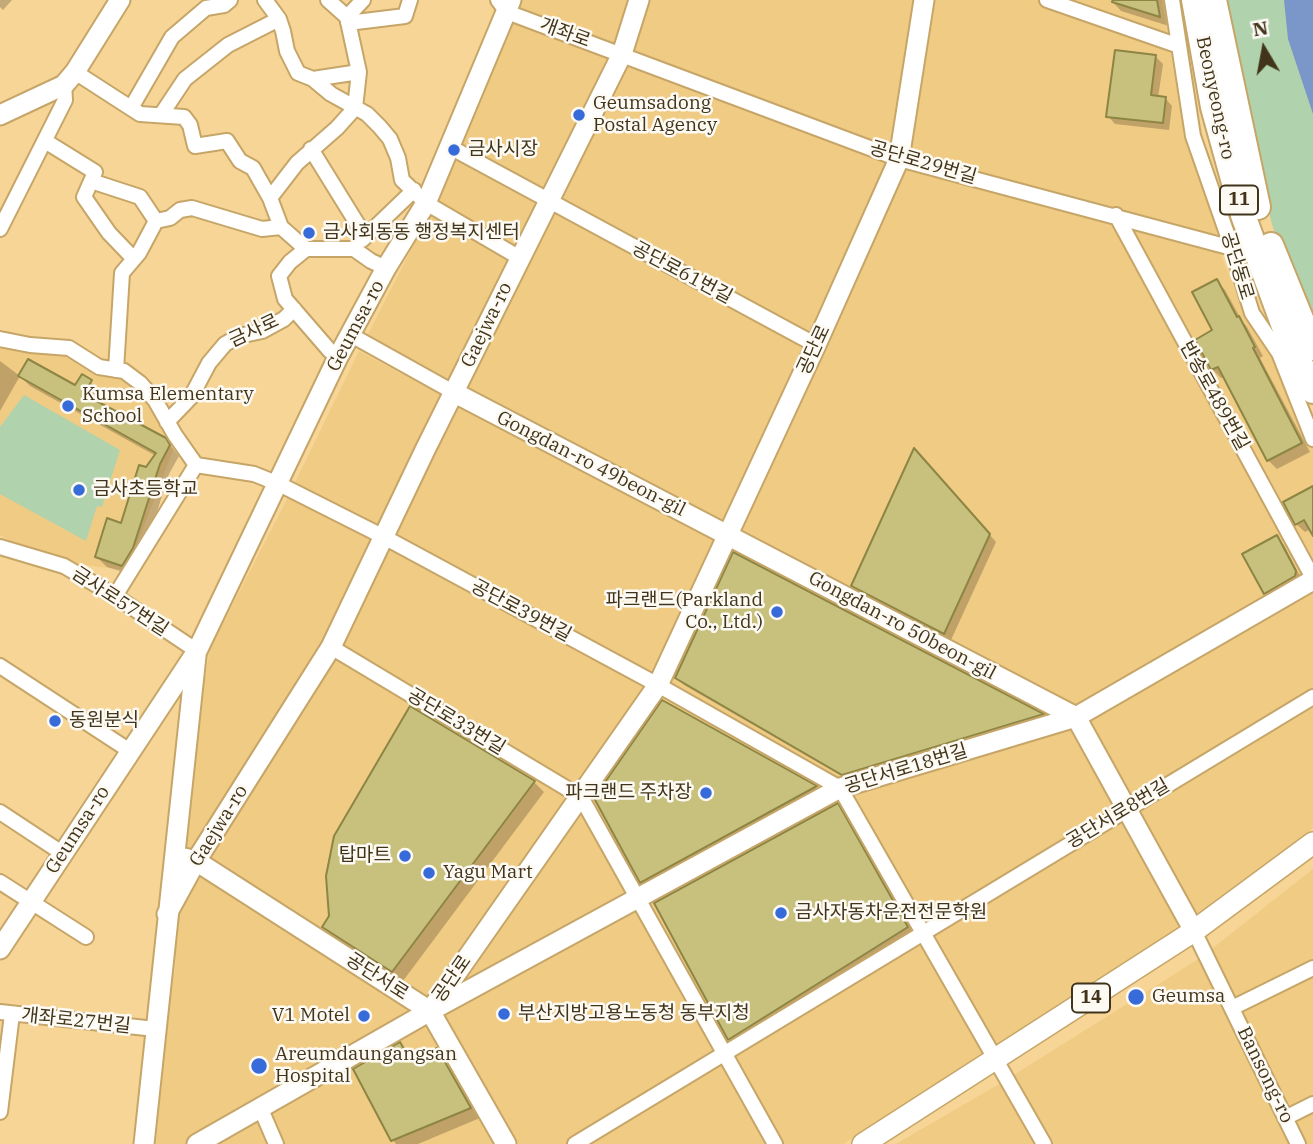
<!DOCTYPE html>
<meta charset="utf-8">
<style>
body{margin:0}
#map{position:relative;width:1313px;height:1144px;overflow:hidden;background:#f6d596;font-family:"IBM Plex Serif",serif}
canvas{display:block}
.north{position:absolute;left:1229px;top:14px;width:70px;height:70px;-webkit-text-stroke:5px #fdfaf4;paint-order:stroke;rotate:350deg;font-size:19px;font-weight:700;line-height:28px;text-align:center;color:#41341a}
.north::after{content:'';display:block;margin:auto;width:24px;height:32px;background:#41341a;clip-path:polygon(50% 0,100% 100%,50% 72%,0 100%)}
</style>
<div id="map">
<canvas width="1313" height="1144"></canvas>
<div class="north">N</div>
</div>
<script>
const g = document.querySelector('canvas').getContext('2d');
g.lineJoin = 'round';
function fillPath(path, color) {
  g.fillStyle = color;
  g.fill(path, 'evenodd');
}
function poly(rows) {
  const path = new Path2D();
  for (const r of rows) {
    path.moveTo(r[0], r[1]);
    for (let i = 2; i < r.length; i += 2) path.lineTo(r[i], r[i + 1]);
  }
  return path;
}
function stroke(path, color, width, dash) {
  g.strokeStyle = color;
  g.lineWidth = width;
  g.lineCap = dash ? 'butt' : 'round';
  g.setLineDash(dash || []);
  g.stroke(path);
}
function label(font, color, halo, rows, align = 'center') {
  g.font = font + ' "IBM Plex Serif","Noto Sans KR",serif';
  g.lineWidth = 5;
  g.setLineDash([]);
  g.textBaseline = 'middle';
  g.strokeStyle = halo;
  g.fillStyle = color;
  for (const [text, x, y, turn = 0] of rows) {
    g.save();
    g.translate(x, y);
    g.rotate((+turn || 0) * Math.PI / 180);
    g.textAlign = isNaN(turn) ? turn : align;
    if (halo) g.strokeText(text, 0, 0);
    g.fillText(text, 0, 0);
    g.restore();
  }
}
const built = poly([
 [520,0,1162,0,1173,68,1192,154,1215,222,1219,249,1246,317,1272,353,1313,449,1313,572,1073,706,580,453,366,338,441,191],
 [0,346,69,354,108,374,130,382,149,403,175,445,132,558,125,570,85,565,30,552,0,535],
 [359,351,491,422,1058,715,854,777,319,1064,185,1144,156,1144,165,1036,175,968,178,907,186,847,194,744,210,649,286,501],
 [1313,593,1313,828,1172,935,843,1144,211,1144,420,1026,444,1014,827,800,1085,723],
 [1313,869,1313,1144,896,1144,1001,1083,1200,958]
]);
const green = poly([
 [1223,0,1313,0,1313,324,1273,228,1243,112],
 [24,395,120,450,102,507,97,506,86,541,0,494,0,427]
]);
const water = poly([
 [1284,0,1313,0,1313,114,1288,39]
]);
const shadow = poly([
 [0,0,12,0,3,10,0,7],
 [1111,0,1164,0,1169,26,1121,11],
 [1155,56,1163,64,1158,98,1165,98,1172,106,1169,130,1115,124,1108,116],
 [1216,281,1225,290,1242,321,1247,327,1263,356,1260,358,1310,452,1277,469,1268,460,1225,376,1221,378,1212,369],
 [0,361,20,376,0,411],
 [20,376,76,388,82,376,101,391,97,399,100,405,165,439,179,456,169,474,142,559,133,575,107,567,97,557,122,525,146,469,156,456,30,386],
 [921,457,996,542,951,640,860,593,853,585],
 [1313,488,1313,532,1311,529,1305,532,1296,524],
 [1277,538,1284,545,1302,580,1272,600,1265,593],
 [734,554,1043,715,1049,721,850,781,684,685,677,678],
 [663,703,816,788,823,794,649,889,641,882],
 [534,782,544,792,403,981,334,937,324,927,330,916],
 [837,805,847,815,917,937,739,1049,729,1039],
 [400,1044,414,1062,437,1050,447,1060,480,1118,418,1144,396,1144,393,1140]
]);
const building = poly([
 [1113,0,1157,0,1160,17,1112,2,1113,0],
 [1115,50,1156,55,1151,95,1166,97,1163,123,1106,117,1115,50],
 [1217,279,1237,317,1239,316,1255,347,1253,348,1302,443,1267,461,1218,367,1211,370,1195,340,1212,330,1192,292,1217,279],
 [28,359,75,385,82,374,92,380,87,389,92,391,89,397,166,438,170,445,160,464,133,548,122,566,95,557,107,518,121,523,139,465,146,467,156,453,18,376,28,359],
 [914,448,990,534,944,634,851,586,914,448],
 [1313,486,1313,536,1304,520,1295,525,1283,502,1313,486],
 [1277,535,1296,571,1295,576,1264,594,1242,554,1277,535],
 [733,552,1044,714,842,775,675,678,733,552],
 [662,700,817,786,640,883,594,798,662,700],
 [410,706,535,781,392,972,322,927,329,916,326,876,334,836,410,706],
 [838,803,908,927,728,1040,654,903,838,803],
 [400,1042,411,1061,437,1048,471,1108,391,1141,353,1069,400,1042]
]);
const street = poly([
 [265,0,279,19,283,31,287,51,298,73,313,79,331,94,367,114,380,127,390,139,398,158,402,180,426,203,520,258],
 [498,0,507,12,899,159,1232,248],
 [1047,0,1179,46],
 [1172,0,1193,136,1232,248,1252,313,1279,353,1313,439],
 [347,17,363,0],
 [348,23,405,16,410,0],
 [75,72,140,114,184,117,190,125,195,146,227,141,240,161,253,168,270,198],
 [313,79,359,72],
 [131,108,172,37,206,8,224,5,230,0],
 [161,115,185,79,228,45,279,19],
 [45,141,95,172,84,197,109,233,134,259],
 [450,147,816,345],
 [311,149,358,225,367,233],
 [91,181,140,197,156,221],
 [1116,215,1313,578],
 [156,221,170,218,180,210,192,208,262,229,281,227,270,198,297,163,337,128,355,108,359,72,347,17,328,0],
 [281,227,306,249,354,249,371,261,386,268],
 [0,229,65,100,64,85],
 [362,240,414,190],
 [306,249,290,262,279,276,285,299,330,351,338,357],
 [351,335,455,393],
 [0,339,30,345,69,348,99,367,124,371,140,383,155,400,175,435,196,465,254,474,279,484,384,537,658,685,840,788,1044,1144],
 [116,370,122,273,139,253,156,221],
 [167,422,191,397,209,363,225,344,239,336,262,331,284,319,294,309],
 [0,547,64,566,112,594,197,651],
 [115,596,196,465],
 [331,647,581,797,775,1144],
 [0,666,130,751],
 [0,812,62,853],
 [0,882,86,937],
 [1194,931,1298,1144],
 [1232,1008,1313,968],
 [0,1012,155,1029],
 [260,1107,276,1144],
 [0,1112,12,1014],
 [1285,1118,1313,1104],
 [575,1144,1313,697]
]);
const secondary = poly([
 [0,115,64,85,75,72,120,0],
 [455,393,1076,717,1194,931],
 [184,858,196,861,430,1011,506,1144],
 [167,914,196,861,331,647,425,450,622,54,639,0],
 [0,949,197,651,338,357,386,268,426,203,511,0],
 [434,1009,840,788,1076,717,1313,580],
 [144,1144,196,656],
 [197,1144,430,1011,658,685,816,345,899,159,924,0]
]);
const primary = poly([
 [863,1144,1194,931,1313,843]
]);
const highway = poly([
 [1194,0,1213,107,1243,215,1286,332,1313,391],
 [1214,0,1258,207],
 [1271,245,1313,348]
]);
const markers = [
 [579,115,7,"#376bda"],
 [454,150,7,"#376bda"],
 [309,233,7,"#376bda"],
 [68,406,7,"#376bda"],
 [79,490,7,"#376bda"],
 [777,612,7,"#376bda"],
 [55,721,7,"#376bda"],
 [706,793,7,"#376bda"],
 [405,856,7,"#376bda"],
 [429,873,7,"#376bda"],
 [781,913,7,"#376bda"],
 [1136,997,9,"#376bda"],
 [504,1014,7,"#376bda"],
 [364,1016,7,"#376bda"],
 [259,1066,9,"#376bda"]
];
const shields = [
 [1239,200,38],
 [1091,998,38]
];
const shieldNames = [
 ["11",1239,200],
 ["14",1091,998]
];
const streetNames = [
 ["개좌로",565,33,20],
 ["Beonyeong-ro",1215,98,78],
 ["공단로29번길",923,163,16],
 ["공단동로",1237,266,73],
 ["공단로61번길",682,273,28],
 ["Gaejwa-ro",487,325,-64],
 ["Geumsa-ro",356,326,-62],
 ["금사로",254,331,-25],
 ["공단로",814,350,-65],
 ["반송로489번길",1214,396,61],
 ["Gongdan-ro 49beon-gil",591,464,27],
 ["금사로57번길",120,602,33],
 ["공단로39번길",521,611,28],
 ["Gongdan-ro 50beon-gil",902,626,28],
 ["공단로33번길",456,722,31],
 ["공단서로18번길",906,769,-17],
 ["공단서로8번길",1118,814,-31],
 ["Gaejwa-ro",219,826,-58],
 ["Geumsa-ro",78,830,-57],
 ["공단서로",377,977,33],
 ["공단로",452,979,-55],
 ["개좌로27번길",76,1021,6],
 ["Bansong-ro",1265,1075,64]
];
const poiNames = [
 ["Geumsadong",593,104],
 ["Postal Agency",593,126],
 ["금사시장",468,150],
 ["금사회동동 행정복지센터",323,233],
 ["Kumsa Elementary",82,395],
 ["School",82,417],
 ["금사초등학교",93,490],
 ["파크랜드(Parkland",763,601,"right"],
 ["Co., Ltd.)",763,623,"right"],
 ["동원분식",69,721],
 ["파크랜드 주차장",692,793,"right"],
 ["탑마트",391,856,"right"],
 ["Yagu Mart",443,873],
 ["금사자동차운전전문학원",795,913],
 ["Geumsa",1152,997],
 ["부산지방고용노동청 동부지청",518,1014],
 ["V1 Motel",350,1016,"right"],
 ["Areumdaungangsan",275,1055],
 ["Hospital",275,1077]
];
fillPath(built, '#f0cb84');
fillPath(green, '#b0d2ad');
fillPath(water, '#7b96c9');
fillPath(shadow, '#0003');
fillPath(building, '#c8c17e');
stroke(building, '#8d8543', 2);
stroke(street, '#c6a668', 18);
stroke(secondary, '#c6a668', 23);
stroke(primary, '#c6a668', 24);
stroke(highway, '#c6a668', 28);
stroke(street, '#fff', 14);
stroke(secondary, '#fff', 19);
stroke(primary, '#fff', 21);
stroke(highway, '#fff', 24);
for (const [x, y, r, color] of markers) {
  const dot = new Path2D();
  dot.arc(x, y, r, 0, 2 * Math.PI);
  g.fillStyle = color;
  g.fill(dot);
  stroke(dot, '#fdfaf4', 2.5);
}
for (const [x, y, w] of shields) {
  const box = new Path2D();
  box.roundRect(x - w / 2, y - 14.5, w, 29, 5);
  g.fillStyle = '#fdfaf4';
  g.fill(box);
  stroke(box, '#41341a', 2);
}
label('bold 18px', '#41341a', null, shieldNames);
label('19px', '#41341a', '#fdfaf4', streetNames);
label('19px', '#41341a', '#fdfaf4', poiNames, 'left');
</script>
